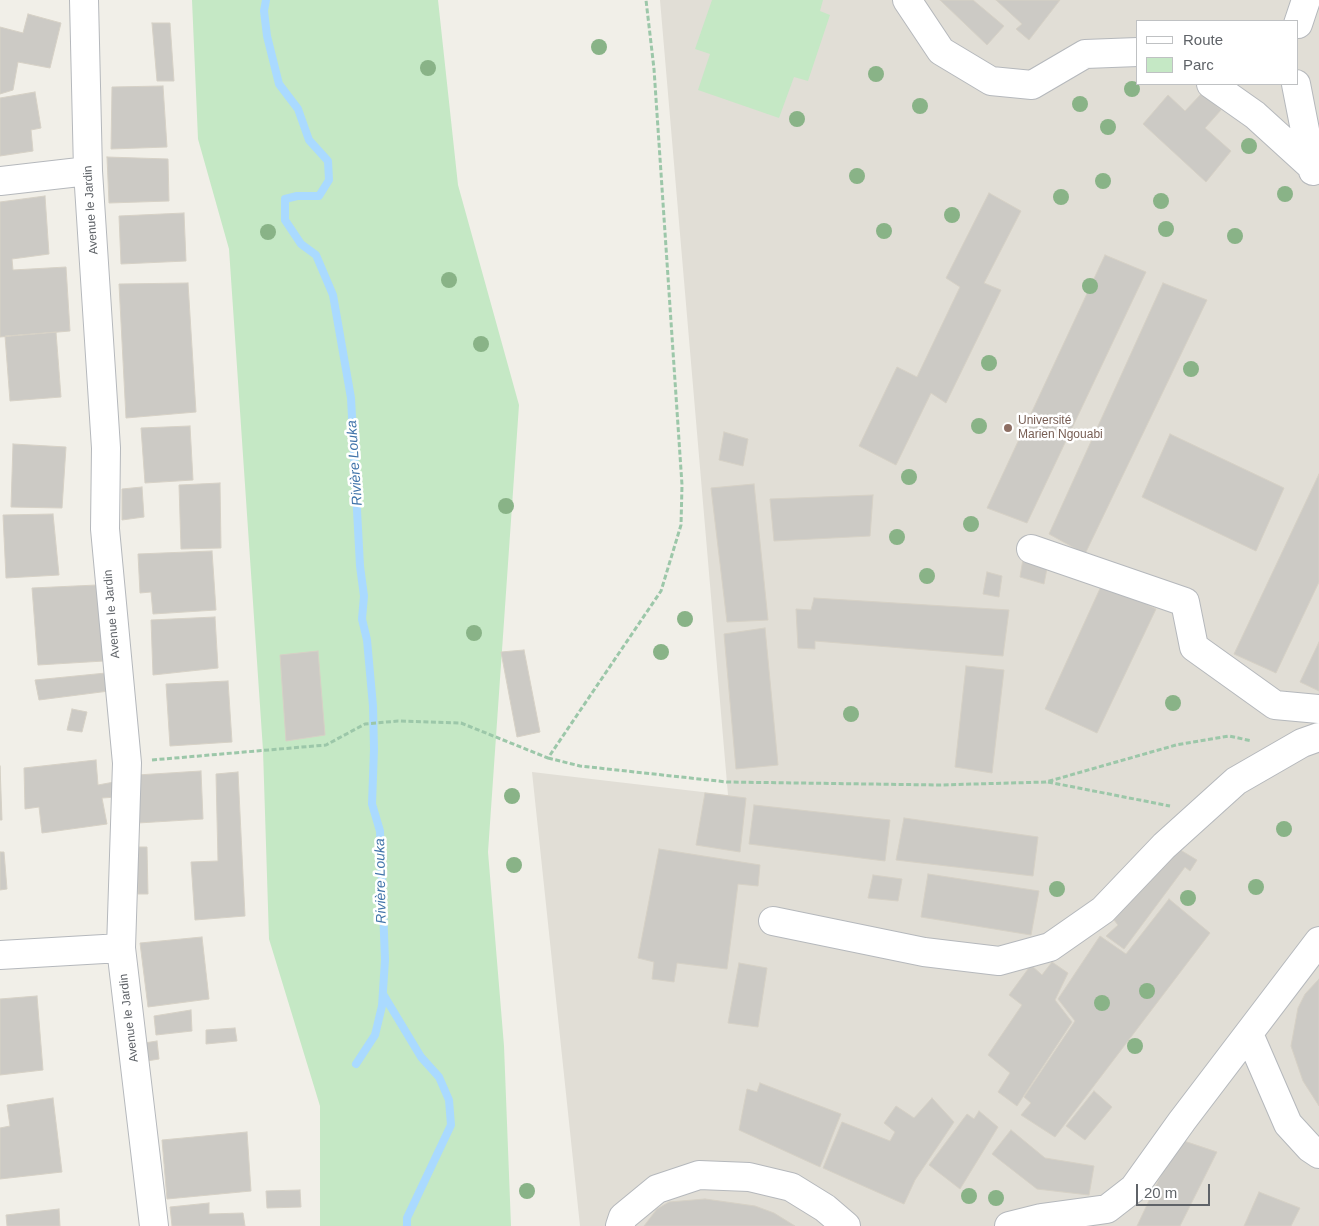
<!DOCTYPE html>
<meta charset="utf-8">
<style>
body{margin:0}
#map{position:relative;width:1319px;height:1226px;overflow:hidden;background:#f1efe8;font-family:Arial,sans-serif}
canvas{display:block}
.legend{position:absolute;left:1136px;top:20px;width:162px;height:65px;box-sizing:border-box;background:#fff;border:1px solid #bfc1c3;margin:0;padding:6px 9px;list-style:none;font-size:15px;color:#5f6368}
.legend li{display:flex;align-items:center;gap:10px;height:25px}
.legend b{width:25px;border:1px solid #bfc1c3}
.scale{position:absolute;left:1136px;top:1184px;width:74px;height:22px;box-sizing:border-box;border:2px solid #5f6368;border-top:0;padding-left:6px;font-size:15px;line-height:18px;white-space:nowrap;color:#5f6368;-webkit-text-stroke:4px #fff;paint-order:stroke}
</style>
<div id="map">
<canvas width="1319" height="1226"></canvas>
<ul class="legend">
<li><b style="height:6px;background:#fff"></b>Route</li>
<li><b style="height:14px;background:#c5e8c5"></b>Parc</li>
</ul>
<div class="scale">20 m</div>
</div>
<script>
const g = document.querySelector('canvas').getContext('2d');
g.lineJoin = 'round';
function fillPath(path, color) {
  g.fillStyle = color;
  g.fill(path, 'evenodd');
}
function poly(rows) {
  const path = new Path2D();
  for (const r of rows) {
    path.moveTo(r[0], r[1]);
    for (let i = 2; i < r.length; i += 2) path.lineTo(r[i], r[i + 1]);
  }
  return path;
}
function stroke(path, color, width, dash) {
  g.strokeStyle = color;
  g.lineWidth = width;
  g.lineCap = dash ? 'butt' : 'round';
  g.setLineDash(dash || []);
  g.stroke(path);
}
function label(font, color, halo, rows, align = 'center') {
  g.font = font + ' Arial,sans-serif';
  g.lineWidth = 5;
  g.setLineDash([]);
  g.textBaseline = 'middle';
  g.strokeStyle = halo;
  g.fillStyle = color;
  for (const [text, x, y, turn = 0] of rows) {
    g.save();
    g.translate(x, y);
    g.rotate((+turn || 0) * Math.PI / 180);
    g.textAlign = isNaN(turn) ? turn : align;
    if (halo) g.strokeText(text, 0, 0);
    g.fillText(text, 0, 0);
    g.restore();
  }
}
const education = poly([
 [660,0,1319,0,1319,1226,580,1226,532,772,728,795],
 [1138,21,1298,21,1298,84,1138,84]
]);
const green = poly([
 [192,0,438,0,458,185,519,405,488,852,504,1046,511,1226,320,1226,320,1106,269,939,263,750,229,249,198,139],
 [712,0,823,0,820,11,830,15,808,81,794,77,779,118,698,90,710,54,695,49]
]);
const stream = poly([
 [266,0,264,11,267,36,279,84,298,109,309,140,328,161,329,180,319,196,297,196,285,199,285,220,301,244,316,255,333,295,351,398,360,566,364,596,362,619,367,640,373,706,374,749,372,804,380,831,385,960,382,1006,375,1035,356,1064],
 [383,994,421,1057,439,1077,449,1100,451,1125,407,1218,407,1226]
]);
const building = poly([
 [940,0,973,0,1004,26,987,45,940,0],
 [996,0,1060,0,1029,40,1016,29,1022,24,996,0],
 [28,14,61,23,50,68,18,62,13,90,0,94,0,27,23,33,28,14],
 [152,23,170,23,174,81,157,81,152,23],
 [163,86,167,147,111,149,112,87,163,86],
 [35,92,41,128,31,130,33,151,0,156,0,98,35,92],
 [1202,93,1221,110,1205,128,1231,151,1206,182,1143,124,1168,95,1185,111,1202,93],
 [107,157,168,159,169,201,109,203,107,157],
 [989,193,1021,211,984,283,1001,290,946,403,931,393,896,465,859,446,897,367,917,377,960,287,946,278,989,193],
 [45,196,49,254,12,259,13,270,66,267,70,331,0,337,0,202,45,196],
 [184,213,186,261,121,264,119,216,184,213],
 [1105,255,1146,272,1027,523,987,508,1105,255],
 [188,283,196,412,126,418,119,284,188,283],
 [1163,283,1207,300,1085,554,1049,534,1163,283],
 [56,332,61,397,10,401,5,336,56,332],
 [190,426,193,480,145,483,141,428,190,426],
 [724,432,748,439,743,466,719,460,724,432],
 [1170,434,1284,488,1256,551,1142,497,1170,434],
 [13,444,66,447,62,508,11,507,13,444],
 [1319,474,1319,582,1276,673,1234,654,1319,474],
 [220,483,221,548,181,549,179,485,220,483],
 [754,484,768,620,727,622,711,488,754,484],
 [142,487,144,517,122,520,122,489,142,487],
 [873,495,870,536,774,541,770,499,873,495],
 [53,514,59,575,6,578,3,515,53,514],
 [212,551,216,610,153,614,151,592,140,593,138,554,212,551],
 [1023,559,1048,563,1044,584,1020,577,1023,559],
 [987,572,1002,576,999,597,983,594,987,572],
 [1103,582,1156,609,1097,733,1045,709,1103,582],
 [97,585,104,661,38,665,32,588,97,585],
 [814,598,1009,610,1003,656,815,641,815,649,798,648,796,609,811,610,814,598],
 [215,617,218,668,153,675,151,620,215,617],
 [765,628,778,765,736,769,724,634,765,628],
 [1319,642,1319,691,1300,682,1319,642],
 [524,650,540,732,517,737,501,652,524,650],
 [318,651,325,735,286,741,280,655,318,651],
 [966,666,1004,670,992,773,955,767,966,666],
 [106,673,109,691,39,700,35,680,106,673],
 [228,681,232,742,170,746,166,684,228,681],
 [72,709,87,712,82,732,67,730,72,709],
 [96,760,98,785,114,782,117,797,102,798,107,824,42,833,39,807,25,809,24,768,96,760],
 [0,766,2,820,0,820,0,766],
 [201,771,203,819,138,823,137,775,201,771],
 [238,772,245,916,195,920,191,862,218,861,216,774,238,772],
 [705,793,746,798,740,852,696,845,705,793],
 [754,805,890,820,885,861,749,844,754,805],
 [904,818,1038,837,1033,876,896,860,904,818],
 [137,847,147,847,148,894,138,894,137,847],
 [1177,848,1197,860,1190,871,1185,867,1124,949,1106,936,1118,925,1114,920,1165,853,1177,848],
 [659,849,760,865,758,886,738,884,727,969,677,963,674,982,652,979,654,962,638,958,659,849],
 [0,852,4,852,7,889,0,890,0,852],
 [928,874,1039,891,1031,935,921,917,928,874],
 [873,875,902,879,898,901,868,898,873,875],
 [1169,899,1210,933,1055,1137,1021,1115,1031,1103,1024,1097,1075,1021,1058,999,1100,936,1126,954,1169,899],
 [202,937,209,999,148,1007,140,943,202,937],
 [1052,962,1068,973,1055,1000,1072,1022,1017,1106,998,1092,1010,1073,988,1055,1022,1005,1009,995,1031,965,1042,975,1052,962],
 [739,963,767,968,758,1027,728,1023,739,963],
 [1319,979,1319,1106,1303,1081,1291,1046,1298,1008,1305,994,1319,979],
 [37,996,43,1070,0,1075,0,999,37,996],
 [191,1010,192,1031,156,1035,154,1016,191,1010],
 [235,1028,237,1041,206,1044,206,1030,235,1028],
 [157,1041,159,1059,141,1062,138,1044,157,1041],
 [760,1083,841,1114,820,1167,739,1130,747,1089,757,1092,760,1083],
 [1094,1091,1112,1107,1085,1140,1066,1126,1094,1091],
 [53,1098,62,1172,0,1179,0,1128,10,1126,7,1105,53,1098],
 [932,1098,954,1122,915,1180,904,1204,823,1168,842,1122,890,1141,895,1132,884,1123,896,1106,914,1118,932,1098],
 [979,1111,998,1127,960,1189,929,1165,967,1114,974,1119,979,1111],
 [1011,1130,1045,1158,1094,1166,1089,1195,1037,1189,992,1154,1011,1130],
 [247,1132,251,1191,167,1199,162,1140,247,1132],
 [1178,1139,1217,1152,1180,1226,1137,1226,1178,1139],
 [300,1190,301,1207,267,1208,266,1191,300,1190],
 [1259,1192,1300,1208,1291,1226,1244,1226,1259,1192],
 [705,1199,755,1206,774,1213,795,1226,644,1226,657,1209,669,1202,705,1199],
 [209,1203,209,1214,243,1213,245,1226,172,1226,170,1207,209,1203],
 [59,1209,60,1226,7,1226,6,1215,59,1209]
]);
const path = poly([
 [548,758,580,766,727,782,940,785,1046,782,1176,745,1229,736,1252,741],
 [152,760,326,745,365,724,398,721,461,723,548,758,661,591,681,525,682,485,654,69,646,0],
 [1048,782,1170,806]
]);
const minor = poly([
 [84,0,88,171,106,448,105,529,127,763,121,948,154,1226],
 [907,0,941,51,991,81,1032,85,1085,54,1138,52],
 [1298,24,1306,0],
 [1211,84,1255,115,1311,166],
 [1296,84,1313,171],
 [0,181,88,171],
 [1031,549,1185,602,1194,647,1275,705,1319,709],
 [773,921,924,952,999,961,1050,947,1103,910,1164,846,1236,781,1302,743,1319,737],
 [0,955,121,948],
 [1249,1034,1288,1124,1310,1148,1319,1154],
 [620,1226,623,1217,657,1189,699,1175,749,1177,791,1187,825,1208,846,1226],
 [1009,1226,1041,1218,1107,1209,1134,1188,1182,1121,1319,941]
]);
const trees = [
 [599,47],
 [428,68],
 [876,74],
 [1132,89],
 [1080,104],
 [920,106],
 [797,119],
 [1108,127],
 [1249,146],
 [857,176],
 [1103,181],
 [1285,194],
 [1061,197],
 [1161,201],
 [952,215],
 [1166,229],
 [884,231],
 [268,232],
 [1235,236],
 [449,280],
 [1090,286],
 [481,344],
 [989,363],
 [1191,369],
 [979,426],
 [909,477],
 [506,506],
 [971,524],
 [897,537],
 [927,576],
 [685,619],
 [474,633],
 [661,652],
 [1173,703],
 [851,714],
 [512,796],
 [1284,829],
 [514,865],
 [1256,887],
 [1057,889],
 [1188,898],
 [1147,991],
 [1102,1003],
 [1135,1046],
 [527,1191],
 [969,1196],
 [996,1198]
];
const markers = [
 [1008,428,5,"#8d6e63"]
];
const streetNames = [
 ["Avenue le Jardin",91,210,-94],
 ["Avenue le Jardin",112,614,-95],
 ["Avenue le Jardin",129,1018,-97]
];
const educationNames = [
 ["Université",1018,421],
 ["Marien Ngouabi",1018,435]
];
const waterNames = [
 ["Rivière Louka",355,463,-94],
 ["Rivière Louka",381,881,-91]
];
fillPath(education, '#e1ded6');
fillPath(green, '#c5e8c5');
stroke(stream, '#aadaff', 8);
fillPath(building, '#cccac5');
stroke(building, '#d6d1c6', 1);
stroke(minor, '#b5b8bc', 30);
stroke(path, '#9cc7a9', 3, [5, 2.5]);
stroke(minor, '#fff', 28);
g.fillStyle = '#89b387';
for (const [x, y] of trees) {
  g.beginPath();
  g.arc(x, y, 8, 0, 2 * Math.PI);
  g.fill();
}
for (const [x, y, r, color] of markers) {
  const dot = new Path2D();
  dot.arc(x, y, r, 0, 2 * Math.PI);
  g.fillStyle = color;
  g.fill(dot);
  stroke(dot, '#fff', 2);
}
label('12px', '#5f6368', '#fff', streetNames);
label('12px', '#785e54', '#fff', educationNames, 'left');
label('italic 14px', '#4174aa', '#fff', waterNames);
</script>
